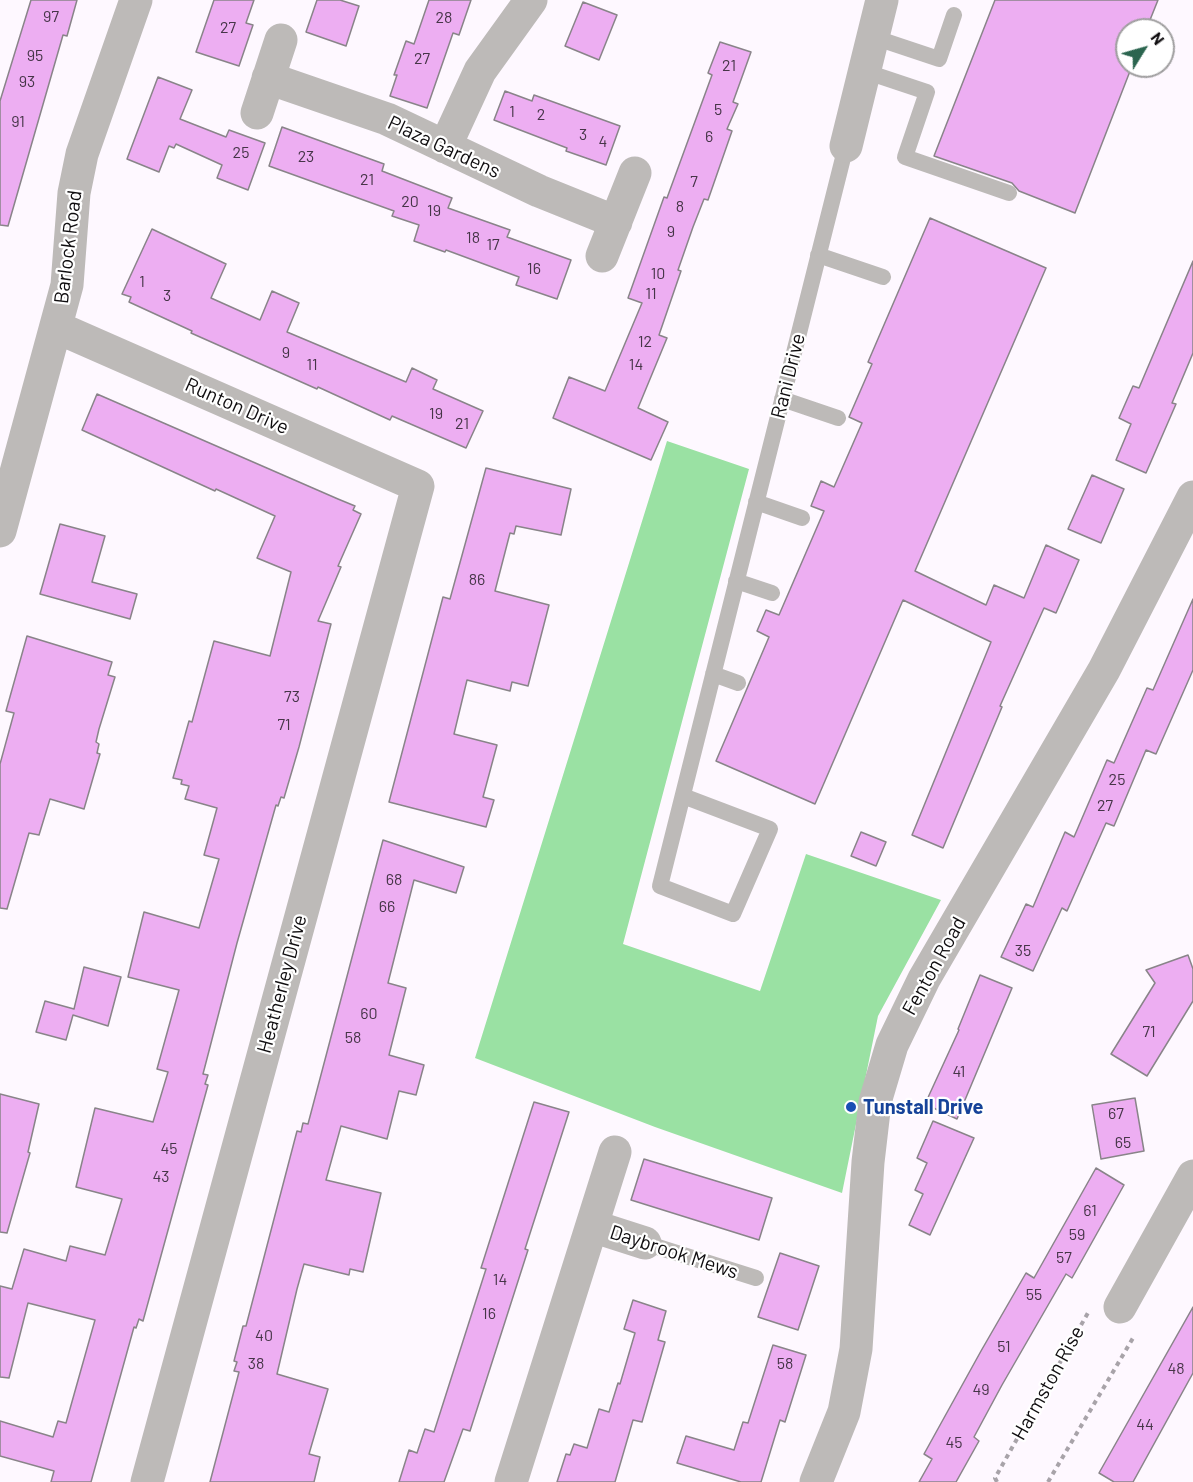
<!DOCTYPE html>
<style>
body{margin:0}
#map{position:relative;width:1193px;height:1482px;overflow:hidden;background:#fef8ff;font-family:Barlow,sans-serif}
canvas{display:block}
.north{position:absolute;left:1115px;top:18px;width:60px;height:60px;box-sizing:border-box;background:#fff;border:2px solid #9f9e9f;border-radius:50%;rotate:53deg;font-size:16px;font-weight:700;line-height:24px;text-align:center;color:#0f0d0f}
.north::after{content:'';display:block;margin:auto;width:21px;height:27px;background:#2b654f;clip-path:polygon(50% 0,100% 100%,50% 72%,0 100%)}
</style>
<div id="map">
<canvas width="1193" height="1482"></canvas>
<div class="north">N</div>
</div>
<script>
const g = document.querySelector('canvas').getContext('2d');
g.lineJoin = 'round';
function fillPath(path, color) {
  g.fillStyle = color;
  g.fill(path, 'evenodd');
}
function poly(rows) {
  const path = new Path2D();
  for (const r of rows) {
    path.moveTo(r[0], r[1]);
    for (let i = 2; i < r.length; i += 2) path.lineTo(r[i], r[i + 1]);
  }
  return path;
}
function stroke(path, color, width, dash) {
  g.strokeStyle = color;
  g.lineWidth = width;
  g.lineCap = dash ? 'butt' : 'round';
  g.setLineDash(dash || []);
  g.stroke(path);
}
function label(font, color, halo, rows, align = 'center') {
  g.font = font + ' Barlow,sans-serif';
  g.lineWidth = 4.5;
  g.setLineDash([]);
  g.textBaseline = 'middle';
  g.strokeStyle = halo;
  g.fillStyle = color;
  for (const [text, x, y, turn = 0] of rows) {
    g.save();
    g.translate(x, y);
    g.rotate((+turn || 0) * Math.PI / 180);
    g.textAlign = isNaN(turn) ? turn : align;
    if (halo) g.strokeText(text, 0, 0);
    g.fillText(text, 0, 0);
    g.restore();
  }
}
const green = poly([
 [667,441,749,469,623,944,760,991,806,854,941,900,878,1016,842,1193,655,1127,475,1058]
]);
const building = poly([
 [31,0,77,0,67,36,63,35,8,226,0,225,0,101,31,0],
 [214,0,254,0,246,23,253,25,239,66,196,52,214,0],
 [317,0,340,0,359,6,346,46,306,32,317,0],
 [429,0,471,0,459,35,453,33,427,108,390,96,397,75,394,75,406,41,414,44,429,0],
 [995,0,1158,0,1146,30,1127,30,1127,66,1132,66,1075,213,1019,191,1012,183,934,156,995,0],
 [583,2,617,15,599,60,565,46,583,2],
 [720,42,751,52,733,102,738,104,727,129,732,131,708,200,704,199,693,227,678,270,681,271,659,335,667,338,638,408,668,422,651,460,553,418,569,377,605,391,642,303,628,298,664,197,667,198,712,75,708,73,720,42],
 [158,77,192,90,180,119,226,137,229,130,265,143,248,190,217,178,222,165,176,144,174,148,169,146,159,172,127,159,158,77],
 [505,91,532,101,534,95,620,126,606,165,566,151,567,148,494,120,505,91],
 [282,127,384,164,382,171,452,198,448,208,510,230,507,237,571,260,557,299,516,285,519,277,446,250,445,252,414,241,419,225,392,216,394,211,269,166,282,127],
 [930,218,1046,268,915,571,986,605,994,585,1024,598,1046,545,1079,560,1056,613,1044,608,1000,706,1002,707,943,848,912,835,991,642,903,600,815,804,716,761,769,637,757,631,766,610,779,615,824,511,811,506,821,481,834,487,862,423,849,417,872,364,868,362,930,218],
 [152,229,226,264,211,298,260,320,272,291,299,303,287,332,406,382,412,368,437,380,433,389,483,411,466,448,392,416,390,420,318,387,317,389,191,333,192,331,129,302,131,297,122,294,152,229],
 [1193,261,1193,353,1172,403,1176,404,1146,473,1116,460,1131,424,1119,418,1133,386,1139,388,1193,261],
 [97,394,338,499,355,506,353,510,361,514,338,566,341,567,318,621,331,624,299,747,284,798,281,797,278,806,276,805,237,943,203,1074,208,1075,205,1084,208,1085,143,1321,139,1319,136,1328,134,1327,91,1482,51,1482,54,1471,0,1456,0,1421,53,1437,58,1421,66,1423,95,1320,28,1303,9,1378,0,1377,0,1286,12,1289,24,1249,66,1261,70,1246,105,1255,122,1199,76,1187,95,1108,153,1122,168,1072,157,1069,179,990,128,977,144,912,199,928,219,859,204,855,217,808,185,799,189,786,181,784,182,780,173,778,189,721,192,722,214,641,270,656,291,572,257,558,275,516,216,489,215,491,82,430,97,394],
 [486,468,571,489,561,535,516,526,514,534,510,533,495,591,549,605,528,686,512,682,510,691,467,680,454,734,497,745,483,797,494,800,486,827,389,802,443,597,450,599,486,468],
 [1092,475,1124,489,1101,543,1068,529,1092,475],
 [60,524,105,536,92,582,137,594,130,619,40,594,60,524],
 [1193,599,1193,670,1156,754,1146,750,1114,826,1106,823,1067,911,1062,908,1033,971,1001,957,1026,904,1033,907,1065,832,1074,837,1107,760,1114,763,1147,688,1153,690,1193,599],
 [27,636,112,662,108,675,115,677,99,729,96,742,99,744,97,753,100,754,84,809,50,799,39,835,29,833,7,909,0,908,0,764,14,713,6,711,27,636],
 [861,832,886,842,876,866,851,856,861,832],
 [383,840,464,867,456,893,414,880,388,983,406,988,389,1055,424,1065,416,1095,399,1091,387,1139,341,1126,326,1180,381,1193,363,1272,350,1269,349,1275,304,1264,297,1289,277,1374,328,1389,309,1454,320,1457,314,1482,210,1482,239,1372,234,1371,237,1362,234,1361,243,1326,246,1326,297,1131,301,1132,303,1123,308,1124,383,840],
 [1188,955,1193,969,1193,1001,1147,1076,1111,1054,1155,983,1146,970,1188,955],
 [84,967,121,977,108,1026,73,1015,66,1040,36,1032,45,1001,74,1009,84,967],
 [980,975,1012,988,957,1119,925,1104,959,1030,958,1029,980,975],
 [0,1094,39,1104,28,1152,30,1153,7,1233,0,1232,0,1094],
 [1135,1098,1144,1151,1101,1159,1092,1105,1135,1098],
 [534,1102,569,1112,525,1249,528,1250,470,1431,463,1429,444,1482,399,1482,409,1450,417,1453,425,1429,434,1432,486,1269,481,1268,534,1102],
 [933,1121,974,1138,930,1235,909,1225,923,1194,915,1190,927,1163,917,1158,933,1121],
 [644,1159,772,1198,759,1240,631,1200,644,1159],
 [1096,1168,1124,1185,1072,1278,1066,1274,1002,1385,974,1437,979,1441,956,1482,919,1482,932,1459,924,1454,981,1351,1026,1273,1034,1278,1096,1168],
 [780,1253,819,1266,798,1330,758,1317,780,1253],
 [633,1300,666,1311,658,1340,665,1342,642,1422,633,1420,615,1482,557,1482,566,1454,570,1455,574,1444,587,1448,599,1409,609,1412,618,1383,620,1384,635,1333,624,1329,633,1300],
 [1193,1307,1193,1373,1133,1482,1114,1482,1099,1473,1193,1307],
 [773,1345,806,1355,785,1422,780,1420,761,1482,741,1482,677,1463,686,1436,734,1450,743,1422,748,1423,773,1345]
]);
const path = poly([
 [997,1482,995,1478,1089,1311],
 [1048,1482,1133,1338]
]);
const service = poly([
 [873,37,939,59,954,15],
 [864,71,927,92,905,157,1009,193],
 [818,255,883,277],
 [782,399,838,418],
 [756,502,802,518],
 [736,581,772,593],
 [713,674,738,683],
 [683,796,770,829,733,914,660,886,846,146],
 [645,1243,756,1278]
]);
const minor = poly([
 [268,78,387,119,539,191,616,222],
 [257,113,281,40],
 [846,146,882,0],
 [445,147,480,71,531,0],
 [602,256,635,173],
 [56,327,418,486,147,1482],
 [0,531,67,285,74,193,82,154,136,0],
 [592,1226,645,1243],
 [1120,1307,1193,1176],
 [511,1482,615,1152],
 [816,1482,844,1412,856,1349,868,1162,875,1102,892,1045,924,979,1104,670,1193,497]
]);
const markers = [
 [851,1107,6,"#1a4fb4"]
];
const numberNames = [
 ["97",51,17],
 ["28",444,18],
 ["27",228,28],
 ["95",35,56],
 ["27",422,59],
 ["21",729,66],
 ["93",27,82],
 ["5",718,110],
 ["1",512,112],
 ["2",541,115],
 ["91",18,122],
 ["3",583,135],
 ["6",709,137],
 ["4",603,142],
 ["25",241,153],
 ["23",306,157],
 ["21",367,180],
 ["7",694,182],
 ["20",410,202],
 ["8",680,207],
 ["19",434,211],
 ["9",671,232],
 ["18",473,238],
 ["17",493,245],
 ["16",534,269],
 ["10",658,274],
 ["1",142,282],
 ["11",651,294],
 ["3",167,296],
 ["12",645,342],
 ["9",286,353],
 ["11",312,365],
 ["14",636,365],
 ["19",436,414],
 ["21",462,424],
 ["86",477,580],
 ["73",292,697],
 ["71",284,725],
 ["25",1117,780],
 ["27",1105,806],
 ["68",394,880],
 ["66",387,907],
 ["35",1023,951],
 ["60",369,1014],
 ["71",1149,1032],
 ["58",353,1038],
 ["41",959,1072],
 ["67",1116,1114],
 ["65",1123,1143],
 ["45",169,1149],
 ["43",161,1177],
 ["61",1090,1211],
 ["59",1077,1235],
 ["57",1064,1258],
 ["14",500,1280],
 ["55",1034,1295],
 ["16",489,1314],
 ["40",264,1336],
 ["51",1004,1347],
 ["38",256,1364],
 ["58",785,1364],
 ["48",1176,1369],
 ["49",981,1390],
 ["44",1145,1425],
 ["45",954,1443]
];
const streetNames = [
 ["Plaza Gardens",444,147,25],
 ["Barlock Road",68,247,-83],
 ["Rani Drive",788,376,-76],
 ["Runton Drive",237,406,24],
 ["Fenton Road",934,966,-61],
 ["Heatherley Drive",282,984,-75],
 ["Daybrook Mews",674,1252,18],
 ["Harmston Rise",1048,1383,-61]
];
const transitNames = [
 ["Tunstall Drive",863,1107]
];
fillPath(green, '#9ae1a3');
fillPath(building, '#edaef2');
stroke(building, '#898489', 1.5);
stroke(path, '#a8a3a9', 4, [4.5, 4.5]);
stroke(service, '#bdbab8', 16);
stroke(minor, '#bdbab8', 33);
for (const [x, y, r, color] of markers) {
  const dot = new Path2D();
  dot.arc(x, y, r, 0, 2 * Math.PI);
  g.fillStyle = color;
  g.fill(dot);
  stroke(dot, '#fff', 2);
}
label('16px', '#463548', null, numberNames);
label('20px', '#0f0d0f', '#fff', streetNames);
label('bold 20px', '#164399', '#fff', transitNames, 'left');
</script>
